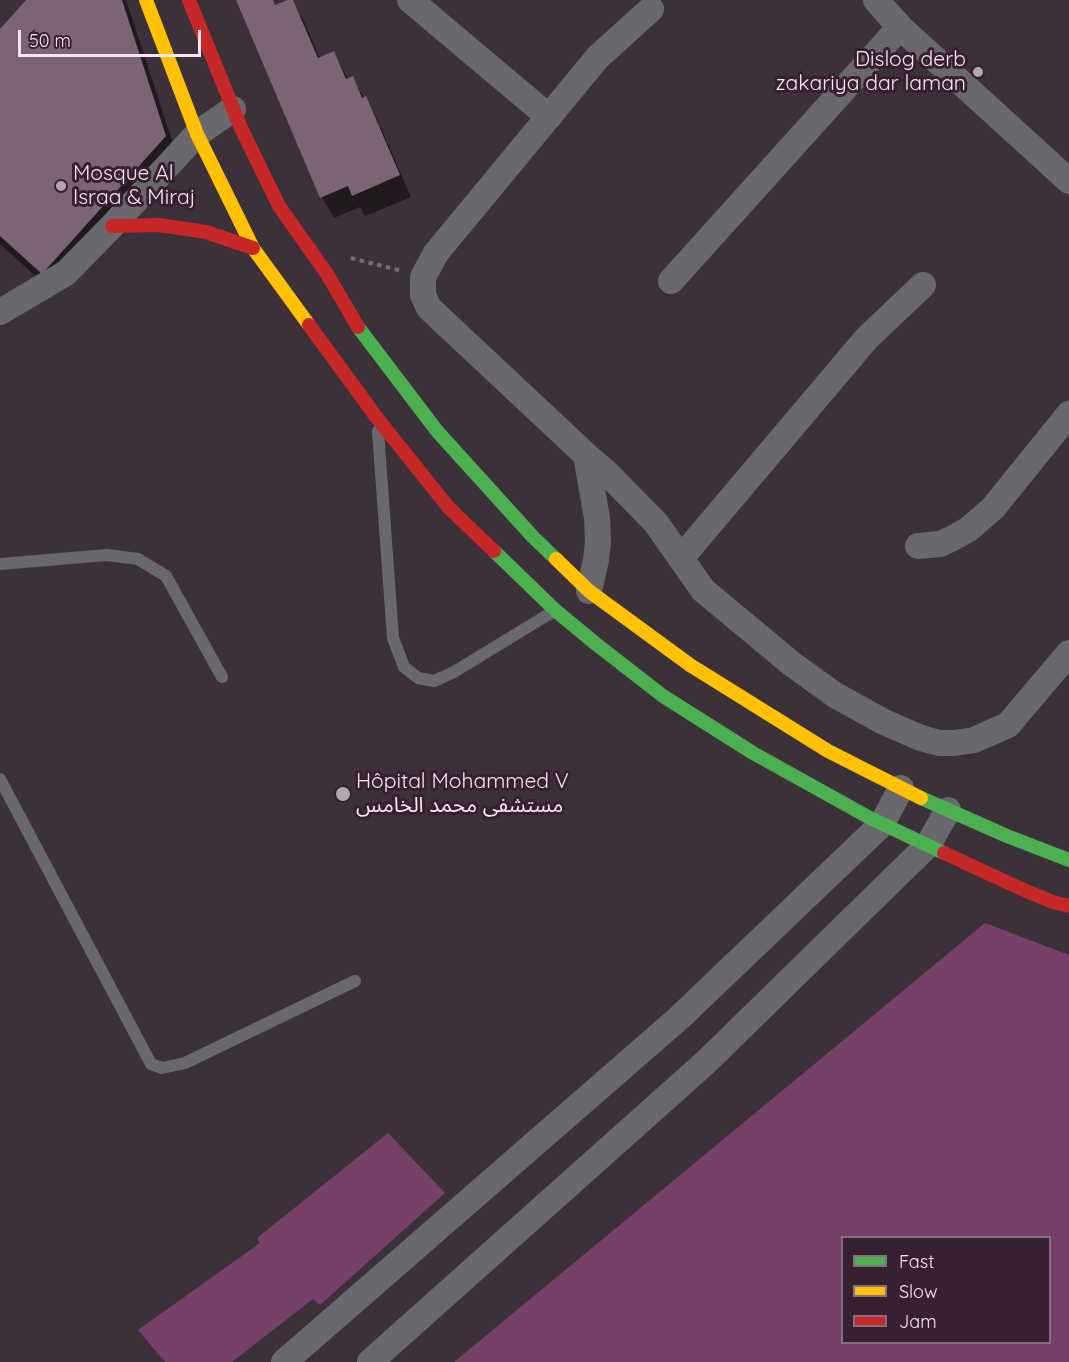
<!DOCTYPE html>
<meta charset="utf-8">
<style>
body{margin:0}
#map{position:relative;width:1069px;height:1362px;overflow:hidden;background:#3c3039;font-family:Quicksand,sans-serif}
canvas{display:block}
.legend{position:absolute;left:841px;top:1236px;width:210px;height:108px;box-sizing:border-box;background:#372030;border:2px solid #836f7d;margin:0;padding:8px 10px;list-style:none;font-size:18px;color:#f6e6f1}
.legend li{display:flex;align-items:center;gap:12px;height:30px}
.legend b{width:30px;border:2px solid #836f7d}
.scale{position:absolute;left:18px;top:30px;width:183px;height:27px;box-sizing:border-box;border:3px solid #f6e6f1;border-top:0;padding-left:8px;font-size:18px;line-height:21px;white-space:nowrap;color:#f6e6f1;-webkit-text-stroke:4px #372030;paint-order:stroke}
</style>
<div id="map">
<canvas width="1069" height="1362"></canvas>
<ul class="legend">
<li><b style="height:8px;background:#4caf50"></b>Fast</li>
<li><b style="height:8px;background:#ffc107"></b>Slow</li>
<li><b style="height:8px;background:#c62828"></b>Jam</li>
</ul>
<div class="scale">50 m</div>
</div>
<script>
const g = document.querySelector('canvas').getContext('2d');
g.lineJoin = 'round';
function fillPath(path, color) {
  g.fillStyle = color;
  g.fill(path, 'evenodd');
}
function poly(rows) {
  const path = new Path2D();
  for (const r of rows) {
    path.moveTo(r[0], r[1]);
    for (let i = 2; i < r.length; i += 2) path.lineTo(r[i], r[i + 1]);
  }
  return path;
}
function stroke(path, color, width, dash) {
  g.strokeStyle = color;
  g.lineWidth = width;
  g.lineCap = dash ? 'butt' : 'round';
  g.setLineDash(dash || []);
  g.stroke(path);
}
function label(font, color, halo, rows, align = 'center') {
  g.font = font + ' Quicksand,"Noto Sans Arabic",sans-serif';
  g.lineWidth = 6;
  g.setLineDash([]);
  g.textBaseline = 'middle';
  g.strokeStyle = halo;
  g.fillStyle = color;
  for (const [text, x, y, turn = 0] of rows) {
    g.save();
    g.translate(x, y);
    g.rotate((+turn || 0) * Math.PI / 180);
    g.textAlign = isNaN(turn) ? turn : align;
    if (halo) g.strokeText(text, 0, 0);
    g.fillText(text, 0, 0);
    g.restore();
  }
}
const green = poly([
 [985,923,1069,955,1069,1362,454,1362],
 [842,1238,1050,1238,1050,1342,842,1342],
 [388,1133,445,1193,320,1305,313,1299,232,1362,165,1362,138,1330,260,1243,257,1238]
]);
const shadow = poly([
 [28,0,126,0,178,158,55,294,0,244,0,31],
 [238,0,273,0,277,6,291,0,304,21,320,59,334,53,348,79,352,78,364,98,365,98,377,119,411,197,365,216,360,207,334,218,322,197]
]);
const building = poly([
 [26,0,122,0,166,136,42,274,0,236,0,29],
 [236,0,273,0,275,5,288,0,293,0,318,58,334,51,346,79,353,76,362,98,366,96,400,175,352,196,348,186,320,198]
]);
const path = poly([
 [351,258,402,271]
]);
const lane = poly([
 [378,431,393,638,404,667,418,678,434,681,454,672,554,611],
 [0,564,107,555,138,559,166,576,222,677],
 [0,779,151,1064,162,1068,185,1063,355,981]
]);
const street = poly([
 [410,0,549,117],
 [876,0,900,27,1069,181],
 [651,9,598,57,436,253,423,277,423,295,429,308,586,455,607,473,656,523,703,590,792,664,835,695,884,722,921,738,939,743,955,743,974,740,1008,725,1069,653],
 [671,281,900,27],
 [0,312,66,273,112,226,197,134,233,109],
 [586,455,597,518,598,542,596,560,589,591],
 [918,546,940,544,951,539,969,529,993,508,1069,414],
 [681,558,867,338,923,285],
 [284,1362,679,1018,882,824,901,788],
 [370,1362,705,1063,928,845,948,810]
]);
const fast = poly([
 [358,327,437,431,533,537,556,559],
 [494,551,555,610,596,644,663,696,753,753,870,818,944,853],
 [921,798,1007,836,1069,860]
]);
const slow = poly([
 [146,0,197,134,253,248,309,325],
 [556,559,589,591,690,665,828,751,921,798]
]);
const jam = poly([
 [189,0,241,128,279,206,327,274,358,327],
 [112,226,159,225,206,232,253,248],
 [309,325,377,418,449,508,494,551],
 [944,853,1026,891,1053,902,1069,906]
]);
const markers = [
 [978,72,6,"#b5a6b1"],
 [61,186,6,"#b5a6b1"],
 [343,794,8,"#b5a6b1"]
];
const poiNames = [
 ["Dislog derb",966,60,"right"],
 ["zakariya dar laman",966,84,"right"],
 ["Mosque Al",73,174],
 ["Israa & Miraj",73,198],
 ["Hôpital Mohammed V",356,782],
 ["مستشفى محمد الخامس",356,806]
];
fillPath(green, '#774069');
fillPath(shadow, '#0007');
fillPath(building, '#7b6575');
stroke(path, '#737074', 4, [4.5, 4.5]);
stroke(lane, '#69696d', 12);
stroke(street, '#69696d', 26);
stroke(fast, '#4caf50', 14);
stroke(slow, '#ffc107', 14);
stroke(jam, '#c62828', 14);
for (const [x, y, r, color] of markers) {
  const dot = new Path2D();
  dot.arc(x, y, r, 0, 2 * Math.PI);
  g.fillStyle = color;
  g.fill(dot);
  stroke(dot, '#372030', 2);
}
label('21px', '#f6e6f1', '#372030', poiNames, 'left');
</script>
